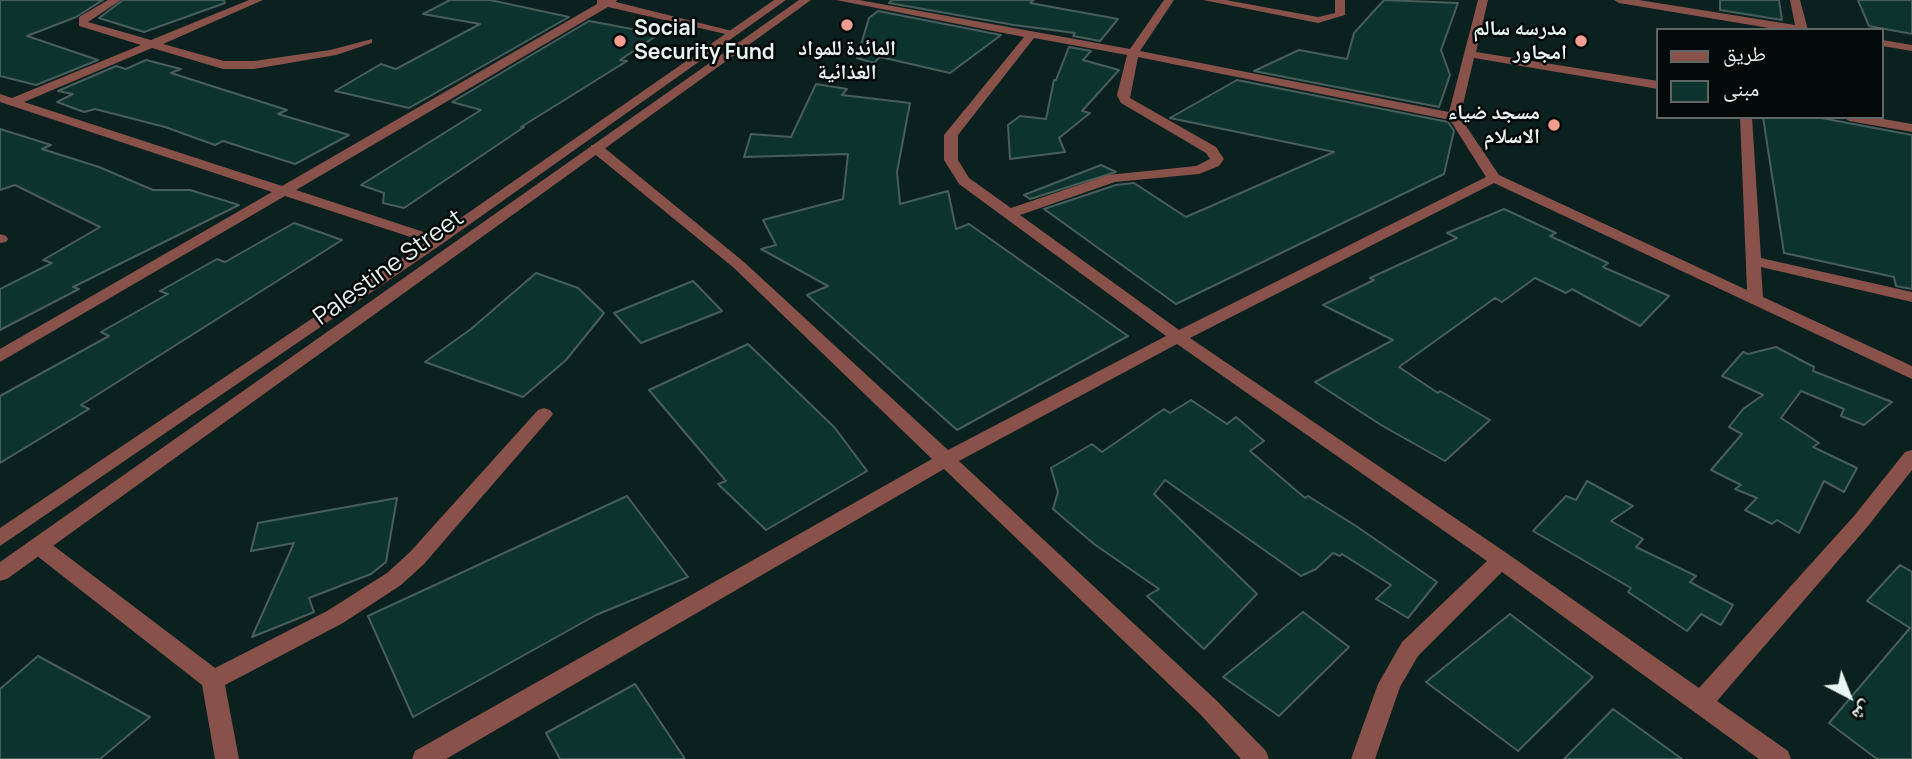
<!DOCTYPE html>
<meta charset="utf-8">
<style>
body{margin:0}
#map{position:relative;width:1912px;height:759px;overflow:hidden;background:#0b211f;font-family:Manrope,"Noto Naskh Arabic",sans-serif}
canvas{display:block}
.legend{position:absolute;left:1656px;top:28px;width:228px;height:91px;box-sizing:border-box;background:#030908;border:2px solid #5e6766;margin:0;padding:9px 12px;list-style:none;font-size:21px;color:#e7f5f3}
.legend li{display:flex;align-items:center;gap:14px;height:35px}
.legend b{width:35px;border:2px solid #5e6766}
.north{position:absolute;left:1814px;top:661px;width:70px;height:70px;-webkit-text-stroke:5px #030908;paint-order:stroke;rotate:138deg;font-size:19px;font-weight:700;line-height:28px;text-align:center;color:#e7f5f3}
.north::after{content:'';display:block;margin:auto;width:24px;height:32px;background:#e7f5f3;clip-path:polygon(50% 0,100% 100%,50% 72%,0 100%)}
</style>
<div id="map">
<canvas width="1912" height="759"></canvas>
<ul class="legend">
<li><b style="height:9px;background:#885149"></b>طريق</li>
<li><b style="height:19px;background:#0d332f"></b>مبنى</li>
</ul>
<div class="north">ش</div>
</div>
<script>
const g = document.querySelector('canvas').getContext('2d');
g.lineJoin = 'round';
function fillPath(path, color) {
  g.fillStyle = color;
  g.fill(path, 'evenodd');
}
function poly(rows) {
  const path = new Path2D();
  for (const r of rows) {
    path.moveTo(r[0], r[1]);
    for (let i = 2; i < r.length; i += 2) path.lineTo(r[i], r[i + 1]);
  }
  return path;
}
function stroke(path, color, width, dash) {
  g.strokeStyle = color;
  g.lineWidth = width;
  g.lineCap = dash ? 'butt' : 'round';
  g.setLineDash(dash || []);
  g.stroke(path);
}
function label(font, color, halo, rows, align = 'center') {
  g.font = font + ' Manrope,"Noto Naskh Arabic",sans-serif';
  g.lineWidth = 5;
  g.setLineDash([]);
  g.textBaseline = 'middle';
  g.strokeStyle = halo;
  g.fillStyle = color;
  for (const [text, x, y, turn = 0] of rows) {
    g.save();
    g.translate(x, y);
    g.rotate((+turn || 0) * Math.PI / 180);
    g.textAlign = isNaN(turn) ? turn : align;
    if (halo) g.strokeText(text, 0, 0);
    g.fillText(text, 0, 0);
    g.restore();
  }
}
const building = poly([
 [0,0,103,0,76,17,27,36,98,60,36,85,0,76,0,0],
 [123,0,224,0,225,3,144,32,99,18,123,0],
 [450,0,490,0,569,17,409,108,335,91,381,64,396,69,480,24,423,14,450,0],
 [892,0,1034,0,1030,3,1118,19,1100,41,1073,36,1075,33,1014,25,889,3,892,0],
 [1384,0,1458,3,1441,50,1450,75,1439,107,1254,71,1299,50,1347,59,1354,33,1384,0],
 [1720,0,1779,0,1782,20,1720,10,1720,0],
 [1858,0,1912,0,1912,34,1869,26,1858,0],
 [878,11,1001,35,950,73,880,57,874,63,857,58,869,18,878,11],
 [589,21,659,34,620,60,627,61,521,127,524,127,404,208,383,203,384,193,361,185,481,110,452,102,589,21],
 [1069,47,1091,51,1083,60,1119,70,1082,111,1090,113,1059,138,1065,152,1010,159,1008,125,1020,116,1046,119,1054,80,1056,80,1069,47],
 [146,60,181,69,171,73,287,110,278,114,349,135,295,164,223,141,215,145,165,127,95,109,84,112,57,102,73,94,58,91,116,66,126,69,146,60],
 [1237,80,1448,122,1454,131,1444,174,1176,304,1044,209,1116,185,1134,183,1186,217,1334,152,1170,118,1237,80],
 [816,84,847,89,842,95,910,103,897,172,900,204,948,191,956,229,969,224,1128,336,957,430,807,295,828,286,761,249,776,245,763,220,843,199,848,154,744,157,751,134,791,137,816,84],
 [1763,117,1816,117,1912,135,1912,289,1896,286,1894,277,1784,253,1763,117],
 [0,129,51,145,42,149,99,167,153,190,190,190,239,205,73,287,79,289,0,330,0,289,52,263,43,260,100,227,15,185,0,190,0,129],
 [1101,165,1116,172,1030,199,1024,195,1101,165],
 [1504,209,1556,233,1550,236,1608,263,1603,267,1669,296,1640,326,1572,289,1566,293,1535,278,1502,302,1495,298,1399,367,1438,393,1440,391,1490,420,1445,461,1381,425,1315,382,1393,340,1323,305,1374,280,1370,278,1457,238,1447,233,1504,209],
 [294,223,342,240,81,405,89,409,0,463,0,396,109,336,101,332,168,294,160,291,217,259,225,262,294,223],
 [536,273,578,288,604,313,566,360,523,397,425,362,471,329,536,273],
 [693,281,722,311,641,343,614,313,693,281],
 [748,344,835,428,867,471,766,530,718,484,726,481,649,390,748,344],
 [1776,347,1814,367,1813,371,1892,402,1864,425,1841,416,1844,409,1801,391,1781,418,1819,443,1813,447,1857,468,1844,492,1824,481,1799,533,1777,520,1772,524,1745,510,1757,498,1735,489,1741,485,1711,470,1742,434,1729,427,1743,409,1763,395,1722,376,1743,352,1748,354,1776,347],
 [1191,400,1227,424,1236,417,1242,422,1264,441,1250,451,1305,498,1308,496,1356,526,1437,582,1408,618,1376,599,1391,585,1342,554,1340,556,1333,553,1316,569,1301,576,1165,480,1154,494,1257,594,1204,649,1147,596,1159,589,1094,544,1053,509,1058,492,1051,468,1092,444,1102,452,1164,409,1170,413,1191,400],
 [1587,481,1633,506,1611,521,1643,539,1636,547,1696,576,1690,582,1733,605,1721,625,1701,614,1687,631,1628,592,1631,588,1533,531,1566,496,1576,500,1587,481],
 [627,496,688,577,596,615,413,717,368,616,627,496],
 [397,498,386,562,371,574,309,598,314,612,252,637,294,543,251,551,258,523,397,498],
 [1900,565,1912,572,1912,759,1877,759,1829,723,1910,628,1867,601,1900,565],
 [1303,612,1349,647,1279,716,1223,677,1303,612],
 [1510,614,1593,677,1518,751,1426,682,1510,614],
 [38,656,150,717,100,759,0,759,0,689,38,656],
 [635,684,685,759,560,759,546,733,635,684],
 [1613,709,1682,759,1564,759,1613,709]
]);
const minor = poly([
 [108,0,121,0,88,22,151,40,249,0,263,0,163,44,224,61,254,61,330,50,372,39,372,43,336,55,254,69,223,69,152,48,24,102,282,186,597,4,597,0,617,0,616,2,740,33,734,36,608,7,296,190,442,238,444,241,442,244,432,244,285,196,0,362,0,349,272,192,0,102,0,94,12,98,141,45,79,26,79,17,108,0],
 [836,0,859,0,1130,49,1164,0,1174,0,1140,51,1449,112,1478,0,1488,0,1476,52,1658,81,1658,89,1474,58,1460,117,1499,175,1747,290,1740,117,1752,117,1761,258,1912,292,1912,302,1761,267,1763,297,1912,366,1912,379,1494,183,1190,338,1508,554,1699,688,1854,516,1905,452,1912,450,1912,470,1868,526,1717,701,1788,751,1791,759,1759,759,1502,572,1418,656,1400,687,1375,759,1351,759,1378,684,1402,642,1487,561,1177,344,959,461,1216,700,1266,751,1269,759,1241,759,1200,714,944,469,446,759,412,759,415,751,932,459,734,268,591,151,591,145,601,145,744,262,948,450,1166,336,959,184,944,160,944,135,1024,37,836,0],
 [1034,38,1127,55,1117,95,1121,103,1206,153,1210,159,1196,166,1108,175,1011,208,969,178,958,160,958,135,1034,38],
 [1138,57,1450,120,1486,177,1179,330,1020,215,1115,182,1199,174,1219,166,1224,159,1216,147,1130,98,1138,57],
 [1203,0,1226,0,1318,17,1335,13,1335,0,1345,0,1345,15,1318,23,1203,0],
 [1614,0,1639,0,1795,25,1790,0,1800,0,1808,30,1781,30,1619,3,1614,0],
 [1882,40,1912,45,1912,51,1882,46,1882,40],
 [1843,117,1872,117,1912,124,1912,132,1849,121,1843,117],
 [0,234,6,236,8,239,6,242,0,243,0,234],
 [544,408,550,410,553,414,550,418,424,564,401,585,343,623,225,685,239,759,215,759,202,685,32,552,29,546,32,540,39,538,46,540,215,668,327,611,387,573,410,552,538,410,544,408]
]);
const tertiary = poly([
 [774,0,786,0,442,244,0,546,0,528,432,238,774,0],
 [799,0,811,0,7,579,0,581,0,562,799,0]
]);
const markers = [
 [847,25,7,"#f59d8f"],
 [620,41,7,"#f59d8f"],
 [1581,41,7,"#f59d8f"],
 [1554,125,7,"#f59d8f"]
];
const farPoinames = [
 ["Social",634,29,"left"],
 ["Security Fund",634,53,"left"],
 ["مدرسه سالم",1567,29],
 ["امجاور",1567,53],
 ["المائدة للمواد",847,49,"center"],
 ["الغذائية",847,73,"center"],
 ["مسجد ضياء",1540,113],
 ["الاسلام",1540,137]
];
const streetNames = [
 ["Palestine Street",389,268,-36]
];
fillPath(building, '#0d332f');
stroke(building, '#475e5b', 2);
fillPath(minor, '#885149');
fillPath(tertiary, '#885149');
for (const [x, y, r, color] of markers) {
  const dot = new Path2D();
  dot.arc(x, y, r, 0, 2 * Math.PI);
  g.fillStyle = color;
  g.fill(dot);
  stroke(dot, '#030908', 2.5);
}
label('bold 21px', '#e7f5f3', '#030908', farPoinames, 'right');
label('24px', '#e7f5f3', '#030908', streetNames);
</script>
